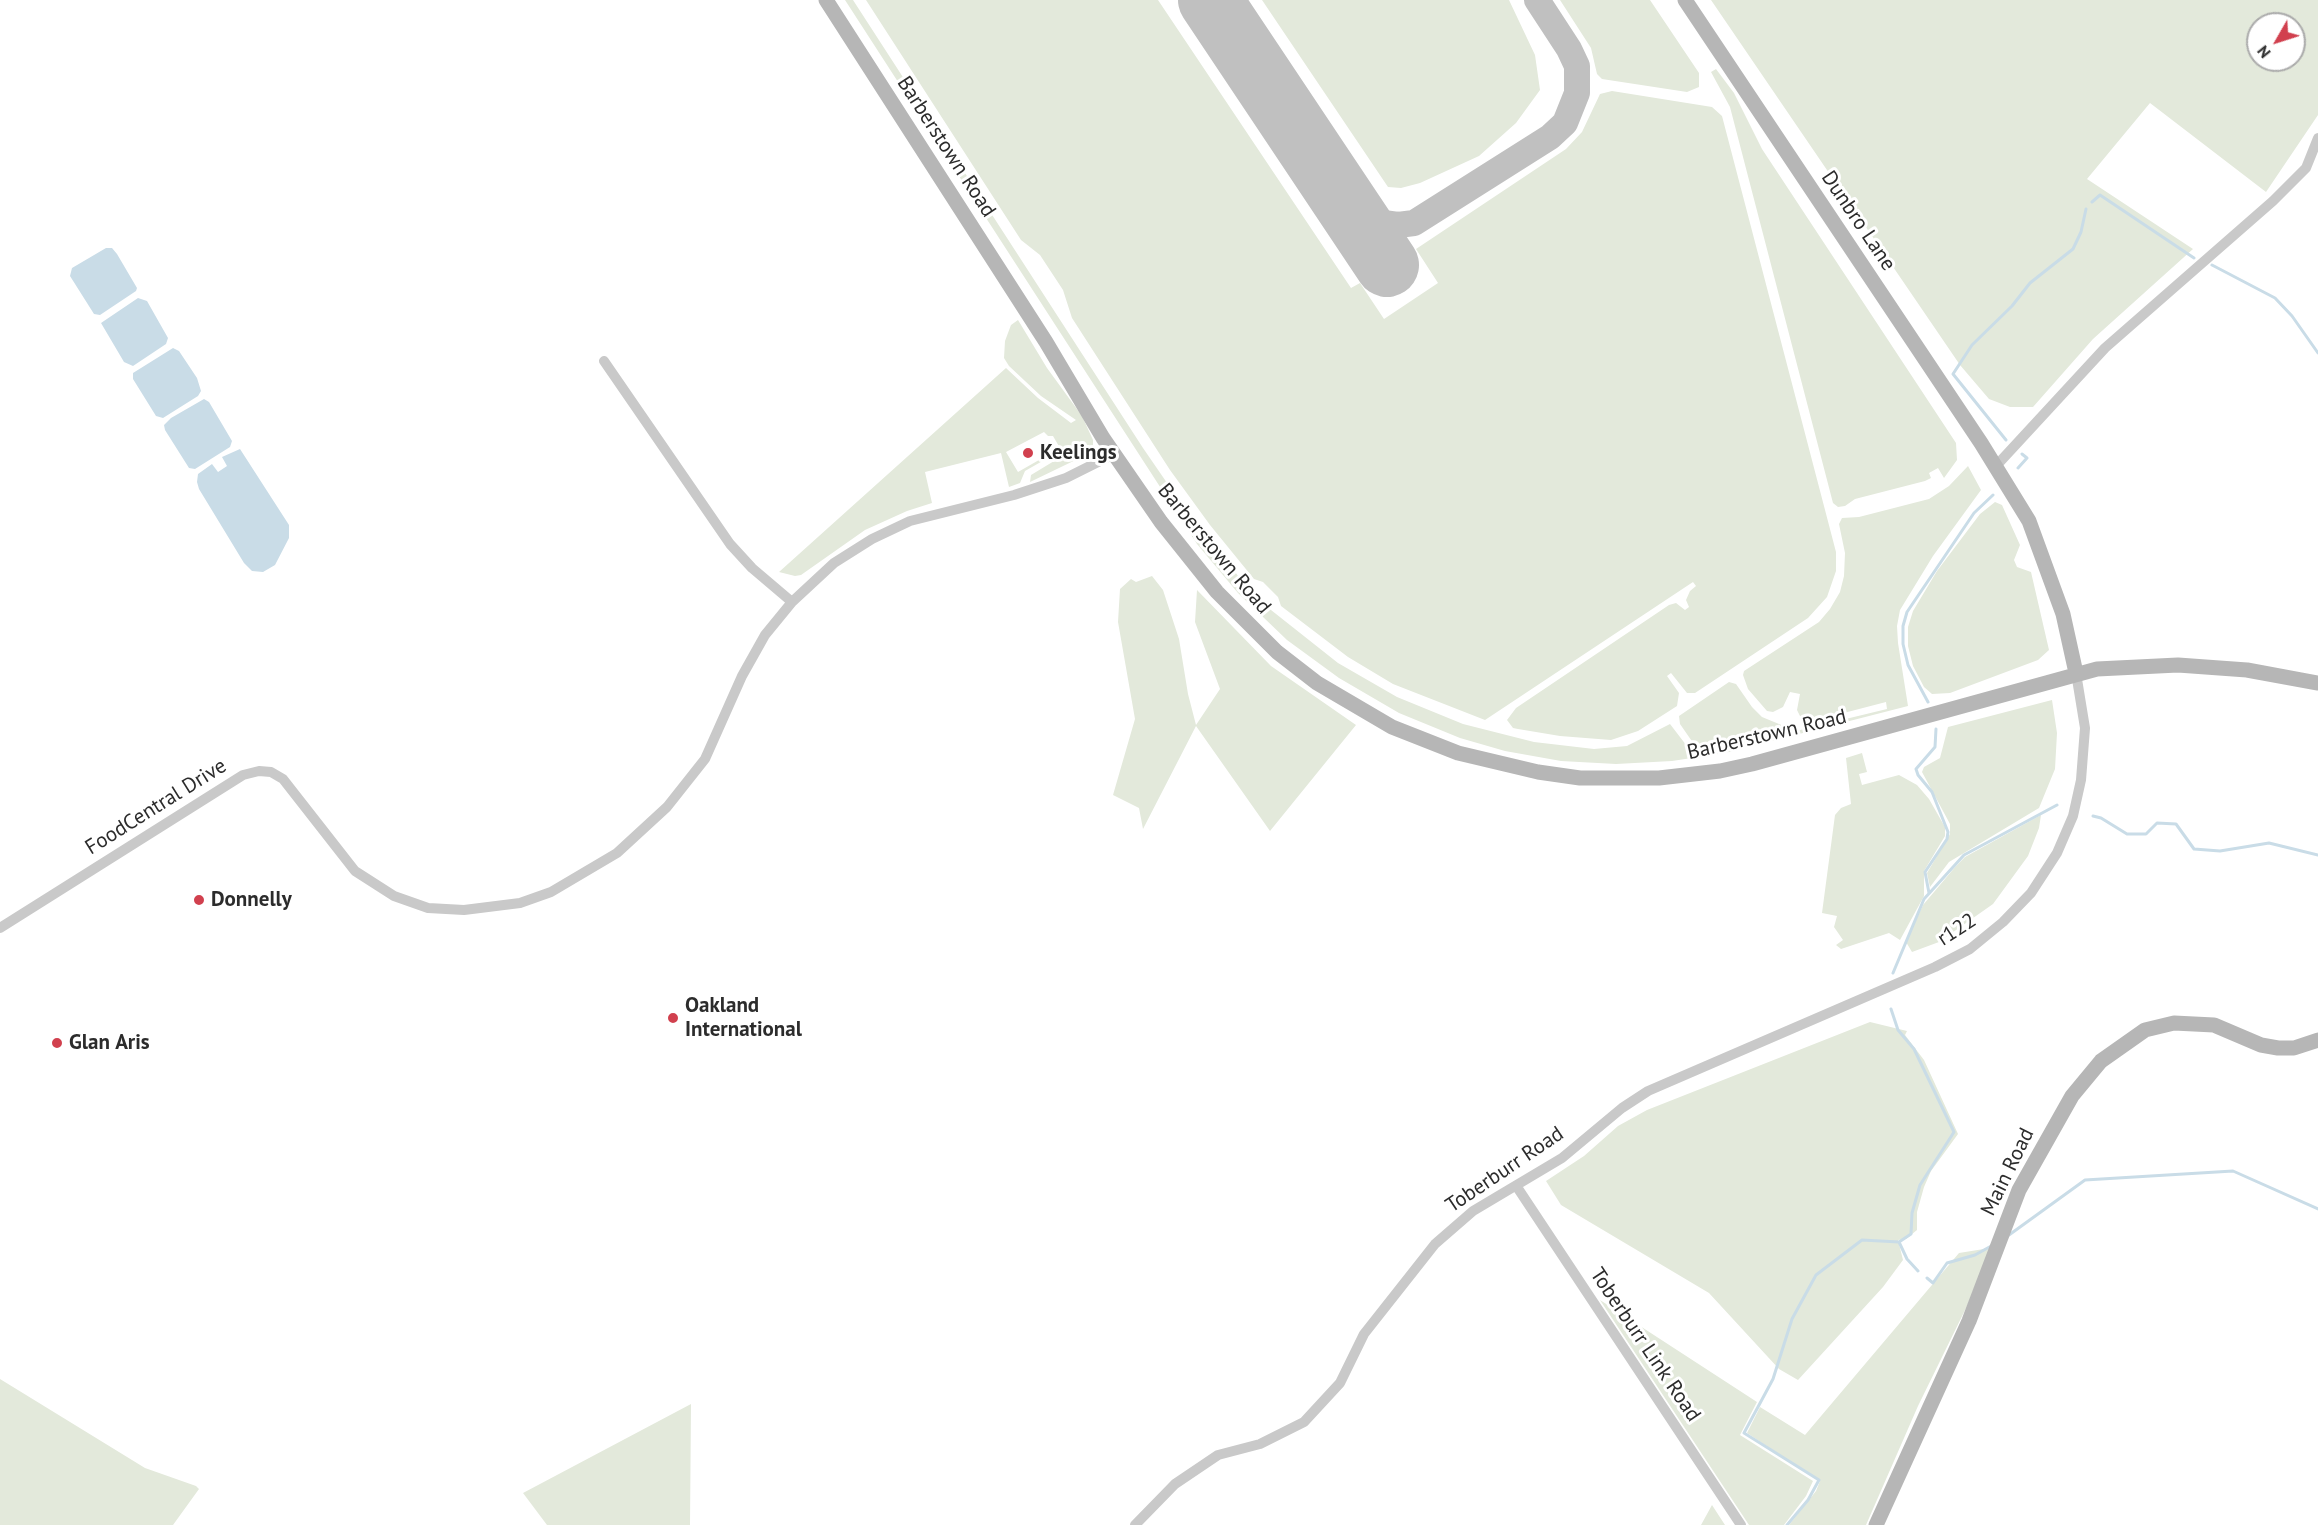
<!DOCTYPE html>
<style>
body{margin:0}
#map{position:relative;width:2318px;height:1525px;overflow:hidden;background:#fff;font-family:"PT Sans",sans-serif}
canvas{display:block}
.north{position:absolute;left:2246px;top:12px;width:60px;height:60px;box-sizing:border-box;background:#fff;border:2px solid #ababab;border-radius:50%;rotate:231deg;font-size:16px;font-weight:700;line-height:24px;text-align:center;color:#2c2c2c}
.north::after{content:'';display:block;margin:auto;width:21px;height:27px;background:#d1404e;clip-path:polygon(50% 0,100% 100%,50% 72%,0 100%)}
</style>
<div id="map">
<canvas width="2318" height="1525"></canvas>
<div class="north">N</div>
</div>
<script>
const g = document.querySelector('canvas').getContext('2d');
g.lineJoin = 'round';
function fillPath(path, color) {
  g.fillStyle = color;
  g.fill(path, 'evenodd');
}
function poly(rows) {
  const path = new Path2D();
  for (const r of rows) {
    path.moveTo(r[0], r[1]);
    for (let i = 2; i < r.length; i += 2) path.lineTo(r[i], r[i + 1]);
  }
  return path;
}
function stroke(path, color, width, dash) {
  g.strokeStyle = color;
  g.lineWidth = width;
  g.lineCap = dash ? 'butt' : 'round';
  g.setLineDash(dash || []);
  g.stroke(path);
}
function label(font, color, halo, rows, align = 'center') {
  g.font = font + ' "PT Sans",sans-serif';
  g.lineWidth = 6;
  g.setLineDash([]);
  g.textBaseline = 'middle';
  g.strokeStyle = halo;
  g.fillStyle = color;
  for (const [text, x, y, turn = 0] of rows) {
    g.save();
    g.translate(x, y);
    g.rotate((+turn || 0) * Math.PI / 180);
    g.textAlign = isNaN(turn) ? turn : align;
    if (halo) g.strokeText(text, 0, 0);
    g.fillText(text, 0, 0);
    g.restore();
  }
}
const green = poly([
 [845,0,853,0,1143,448,1187,512,1239,577,1271,610,1338,663,1397,697,1463,724,1534,742,1594,749,1627,746,1670,724,1693,754,1698,750,1680,724,1679,716,1729,682,1736,684,1752,707,1762,717,1796,731,1887,709,1886,702,1809,722,1802,720,1797,710,1800,694,1790,692,1783,707,1773,712,1767,711,1748,689,1743,675,1744,671,1819,622,1830,609,1840,592,1844,576,1845,553,1839,524,1842,518,1859,517,1929,499,1949,486,1968,466,1981,490,1933,556,1900,610,1897,626,1898,643,1908,706,1725,753,1672,761,1616,764,1561,761,1505,751,1460,738,1399,713,1339,678,1287,640,1238,593,1197,544],
 [866,0,1158,0,1351,288,1360,283,1384,319,1438,283,1416,249,1566,149,1582,132,1600,94,1612,91,1712,107,1722,116,1836,552,1836,571,1827,597,1808,618,1695,693,1687,693,1671,673,1667,676,1679,693,1677,706,1638,731,1611,740,1560,736,1518,729,1513,728,1507,720,1516,708,1669,605,1676,603,1685,610,1689,607,1686,600,1690,591,1696,586,1693,582,1485,720,1393,684,1348,657,1281,606,1278,597,1263,582,1254,579,1210,525,1170,470,1072,318,1063,290,1040,255,1021,240],
 [1262,0,1509,0,1535,55,1540,90,1516,123,1479,156,1420,183,1401,188,1388,187],
 [1560,0,1650,0,1699,73,1699,87,1687,92,1602,79,1597,74,1591,48],
 [1711,0,2318,0,2318,115,2266,192,2150,103,2087,179,2193,249,2093,339,2033,407,2010,407,1989,399,1960,365],
 [2258,24,2294,24,2294,60,2258,60],
 [1716,69,1734,93,1762,149,1956,443,1957,460,1944,478,1938,468,1929,473,1931,478,1925,481,1855,499,1845,506,1838,507,1833,503,1730,107,1711,72],
 [1018,320,1047,368,1082,416,1093,440,1093,447,1088,454,1030,482,1031,475,1064,455,1053,436,1048,436,1044,432,1006,452,1018,472,1046,456,1046,459,1025,471,1020,483,1009,487,1001,453,925,472,932,503,907,511,865,530,801,575,795,576,779,572,1006,368,1038,398,1071,423,1076,420,1041,396,1009,366,1004,358,1005,341,1011,325],
 [1995,502,2002,505,2020,545,2014,560,2017,567,2031,572,2049,650,2038,660,1950,693,1932,694,1924,687,1913,666,1908,646,1908,627,1913,611,1937,571,1980,514],
 [1152,576,1163,590,1179,639,1188,694,1196,725,1220,689,1195,622,1197,590,1271,666,1356,725,1270,831,1196,726,1143,829,1139,808,1113,795,1135,719,1118,622,1120,589,1131,579,1136,582],
 [2052,700,2057,733,2055,769,2039,808,1949,862,1930,887,1927,873,1950,834,1950,824,1922,772,1924,767,1940,758,1948,727],
 [1862,753,1867,772,1859,774,1862,785,1899,775,1917,785,1929,799,1945,827,1945,836,1924,871,1924,896,1900,940,1889,933,1841,949,1836,945,1843,940,1834,927,1837,916,1822,913,1835,815,1841,808,1851,804,1846,758],
 [2041,815,2039,828,2028,856,1993,904,1939,942,1912,952,1906,942,1923,905,1956,866,1965,857],
 [1870,1022,1907,1031,1905,1035,1924,1060,1958,1134,1931,1171,1924,1187,1917,1212,1917,1230,1906,1239,1898,1240,1903,1260,1883,1287,1798,1380,1779,1369,1709,1293,1561,1205,1546,1181,1584,1156,1618,1126,1647,1110],
 [1990,1248,1967,1306,1918,1406,1866,1525,1789,1525,1816,1491,1820,1481,1747,1433,1760,1407,1805,1435,1959,1253],
 [1600,1300,1757,1402,1740,1435,1813,1481,1806,1496,1784,1525,1749,1525],
 [0,1379,145,1468,196,1486,199,1489,173,1525,0,1525],
 [691,1404,690,1525,547,1525,523,1493],
 [1712,1505,1725,1525,1701,1525]
]);
const water = poly([
 [106,248,112,248,117,254,137,288,136,291,100,315,94,314,70,276,72,268],
 [138,298,147,301,168,338,166,344,133,366,124,362,101,323],
 [173,348,179,351,197,378,201,391,198,396,163,418,156,416,133,379,133,373],
 [204,399,209,402,232,441,230,447,195,469,189,468,165,430,164,425,171,418],
 [240,449,289,525,289,538,275,565,263,572,252,571,244,563,199,489,197,482,198,474,212,464,218,472,227,466,222,457]
]);
const stream = poly([
 [2092,202,2100,195,2194,258],
 [2212,265,2275,298,2292,316,2318,353],
 [2006,440,1953,374,1972,345,2012,306,2030,283,2073,249,2081,232,2086,209],
 [2018,468,2027,458,2022,454],
 [1928,702,1908,665,1903,644,1903,626,1907,612,1974,513,1993,495],
 [2093,816,2101,818,2127,834,2146,834,2157,823,2176,824,2194,849,2220,851,2269,843,2318,855],
 [1929,893,1925,872,1947,839,1948,832,1932,792,1918,775,1916,769,1935,747,1936,729],
 [1893,973,1924,899,1964,855,2057,805],
 [2009,1235,2085,1180,2233,1171,2318,1209],
 [1899,1242,1907,1259,1918,1271],
 [1927,1278,1933,1283,1947,1263,1975,1255,1993,1245],
 [1787,1525,1808,1500,1819,1480,1744,1433,1773,1379,1792,1319,1816,1275,1862,1240,1899,1242,1911,1234,1912,1213,1920,1185,1954,1132,1914,1049,1898,1030,1891,1009]
]);
const taxiway = poly([
 [1212,0,1215,8],
 [1341,196,1357,213,1376,222,1398,225,1414,223,1550,137,1565,123,1577,93,1577,66,1569,49,1537,0]
]);
const runway = poly([
 [1210,0,1387,265]
]);
const street = poly([
 [604,361,730,544,752,568,792,602],
 [1996,466,2105,348,2273,201,2306,168,2318,138],
 [0,928,243,775,259,771,271,772,283,779,355,871,394,896,428,908,464,910,520,903,551,892,617,853,667,807,705,759,742,676,765,635,792,602,834,563,872,539,910,521,1014,495,1066,478,1114,454],
 [1517,1187,1741,1525],
 [1135,1525,1175,1484,1218,1455,1260,1444,1304,1422,1340,1383,1364,1334,1435,1244,1473,1211,1562,1158,1622,1108,1648,1091,1935,967,1970,949,2003,922,2031,893,2057,853,2073,816,2081,780,2085,728,2076,673]
]);
const secondary = poly([
 [826,0,1046,342,1103,438,1161,522,1217,592,1277,652,1317,683,1392,727,1458,753,1538,772,1580,778,1659,778,1720,771,1752,764,2097,669,2178,665,2247,670,2318,683],
 [1685,0,1981,443,2029,521,2063,614,2076,673],
 [1876,1525,1969,1321,2019,1190,2072,1096,2101,1061,2145,1030,2174,1023,2214,1025,2261,1045,2278,1048,2294,1048,2318,1040]
]);
const markers = [
 [1028,453,6,"#d1404e"],
 [199,900,6,"#d1404e"],
 [673,1018,6,"#d1404e"],
 [57,1043,6,"#d1404e"]
];
const streetNames = [
 ["Barberstown Road",946,147,57],
 ["Dunbro Lane",1858,221,56],
 ["Barberstown Road",1214,549,50],
 ["Barberstown Road",1767,735,-13],
 ["FoodCentral Drive",156,807,-32],
 ["r122",1957,930,-33],
 ["Toberburr Road",1505,1170,-34],
 ["Main Road",2008,1172,-64],
 ["Toberburr Link Road",1645,1345,56]
];
const poiNames = [
 ["Keelings",1040,453],
 ["Donnelly",211,900],
 ["Oakland",685,1006],
 ["International",685,1030],
 ["Glan Aris",69,1043]
];
fillPath(green, '#e3e9db');
fillPath(water, '#c9dce7');
stroke(stream, '#c9dce7', 3);
stroke(taxiway, '#c0c0c0', 26);
stroke(runway, '#c0c0c0', 64);
stroke(street, '#c9c9c9', 10);
stroke(secondary, '#b6b6b6', 15);
for (const [x, y, r, color] of markers) {
  const dot = new Path2D();
  dot.arc(x, y, r, 0, 2 * Math.PI);
  g.fillStyle = color;
  g.fill(dot);
  stroke(dot, '#fff', 2);
}
label('21px', '#2c2c2c', '#fff', streetNames);
label('bold 21px', '#2c2c2c', '#fff', poiNames, 'left');
</script>
